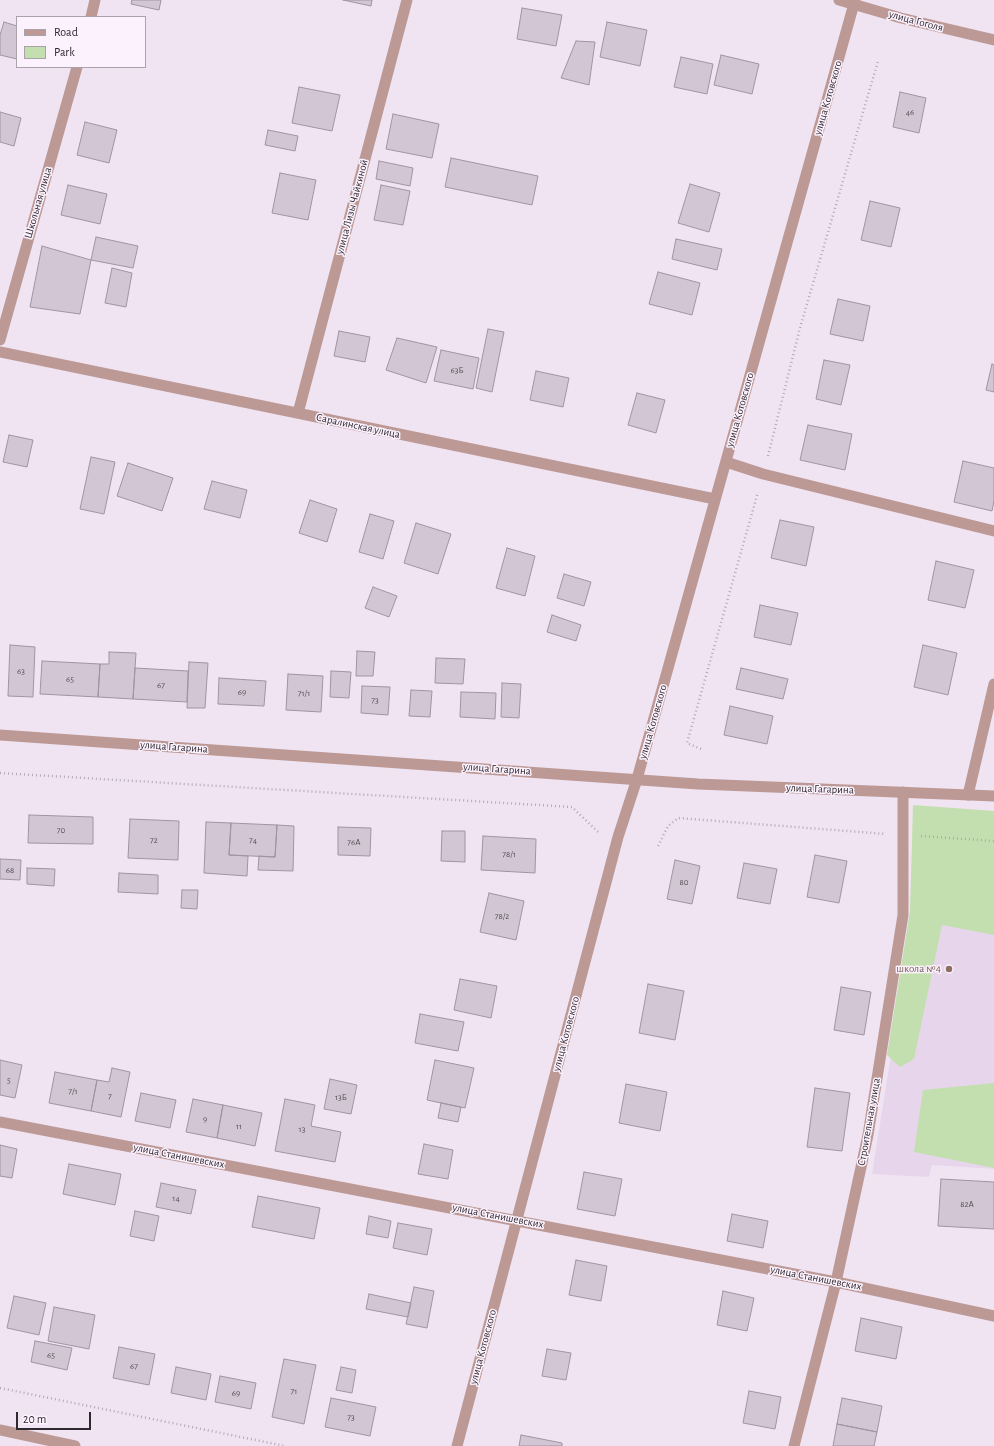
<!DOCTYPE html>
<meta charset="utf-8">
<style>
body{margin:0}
#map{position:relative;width:994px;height:1446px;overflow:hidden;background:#f0e4f3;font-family:"Alegreya Sans",sans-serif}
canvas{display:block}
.legend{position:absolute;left:16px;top:16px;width:130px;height:52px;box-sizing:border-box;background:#fcf2fe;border:1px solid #aaa2ab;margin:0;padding:5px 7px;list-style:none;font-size:12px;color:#2e292f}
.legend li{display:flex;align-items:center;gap:8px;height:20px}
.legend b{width:20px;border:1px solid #aaa2ab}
.scale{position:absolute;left:16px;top:1412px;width:75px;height:18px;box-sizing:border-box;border:2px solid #2e292f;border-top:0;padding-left:5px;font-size:12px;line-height:14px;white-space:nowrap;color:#2e292f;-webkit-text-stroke:3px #fcf2fe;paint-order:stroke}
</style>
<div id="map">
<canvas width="994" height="1446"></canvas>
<ul class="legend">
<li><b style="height:5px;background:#bd9996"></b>Road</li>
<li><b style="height:11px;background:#c3dfaf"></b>Park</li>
</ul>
<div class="scale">20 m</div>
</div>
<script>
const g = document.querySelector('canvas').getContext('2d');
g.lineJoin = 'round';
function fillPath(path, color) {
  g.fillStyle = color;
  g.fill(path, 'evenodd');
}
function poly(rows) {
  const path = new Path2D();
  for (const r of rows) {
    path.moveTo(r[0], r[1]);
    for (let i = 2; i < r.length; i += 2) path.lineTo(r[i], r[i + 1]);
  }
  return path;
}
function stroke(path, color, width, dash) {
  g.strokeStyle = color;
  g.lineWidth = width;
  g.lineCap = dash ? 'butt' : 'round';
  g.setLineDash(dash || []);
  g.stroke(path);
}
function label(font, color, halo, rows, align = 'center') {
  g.font = font + ' "Alegreya Sans",sans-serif';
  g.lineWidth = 3;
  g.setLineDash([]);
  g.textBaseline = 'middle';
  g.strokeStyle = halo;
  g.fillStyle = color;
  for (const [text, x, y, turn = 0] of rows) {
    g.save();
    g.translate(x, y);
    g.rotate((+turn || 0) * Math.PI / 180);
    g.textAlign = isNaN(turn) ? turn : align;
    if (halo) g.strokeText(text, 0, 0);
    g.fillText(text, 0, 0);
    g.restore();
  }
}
const built = poly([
 [921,866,994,869,994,1169,932,1165,929,1177,872,1174]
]);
const green = poly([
 [913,805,994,811,994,935,942,925,914,1059,900,1067,887,1055,910,911],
 [994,1083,994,1168,914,1152,923,1090]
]);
const building = poly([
 [132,0,161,0,159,10,131,4,132,0],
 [343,0,372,0,371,6,343,0],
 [522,8,562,15,556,46,517,39,522,8],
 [4,22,17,26,17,59,0,55,0,35,4,22],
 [607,22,647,30,640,66,600,57,607,22],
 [576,41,595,42,589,85,561,78,576,41],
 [721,55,759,64,752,94,714,85,721,55],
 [681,57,713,64,707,94,674,87,681,57],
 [299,87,340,95,332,131,292,123,299,87],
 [900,92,926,98,919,133,893,127,900,92],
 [0,112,21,118,14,146,0,142,0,112],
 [393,114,439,124,432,158,386,149,393,114],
 [85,122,117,130,109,163,77,155,85,122],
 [268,130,298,136,295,151,265,145,268,130],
 [451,158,538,176,532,205,445,187,451,158],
 [379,161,413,168,410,186,376,179,379,161],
 [280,173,316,180,308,220,272,213,280,173],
 [690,184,720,193,709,232,678,223,690,184],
 [68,185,107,194,100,224,61,215,68,185],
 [381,185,410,191,403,225,374,220,381,185],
 [870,201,900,208,891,247,861,240,870,201],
 [96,237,138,246,133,268,91,260,96,237],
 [676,239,722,249,717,270,672,259,676,239],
 [42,246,91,260,80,314,30,307,42,246],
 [112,268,132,273,126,307,105,303,112,268],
 [658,272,700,283,692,315,649,304,658,272],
 [838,299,870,306,863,341,830,334,838,299],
 [488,329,504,332,492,392,476,388,488,329],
 [339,331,370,337,365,362,334,356,339,331],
 [397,338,437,347,426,383,386,370,397,338],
 [441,350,479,358,473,389,434,381,441,350],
 [824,360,850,365,841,405,816,399,824,360],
 [992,364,994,365,994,392,986,390,992,364],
 [536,371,569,378,563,407,530,400,536,371],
 [637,393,665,400,656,433,628,425,637,393],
 [808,425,852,434,845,470,800,460,808,425],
 [9,435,33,440,27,467,3,462,9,435],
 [91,457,115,462,104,514,80,509,91,457],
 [963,461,994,468,994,501,992,511,954,502,963,461],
 [128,463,173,478,162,511,117,496,128,463],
 [212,481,247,490,240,518,204,509,212,481],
 [310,500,337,509,327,542,299,533,310,500],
 [370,514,394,521,383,559,359,552,370,514],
 [780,520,814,527,806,566,771,558,780,520],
 [416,523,451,534,438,574,404,563,416,523],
 [507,548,535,556,525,596,496,588,507,548],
 [936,561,974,570,965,608,928,600,936,561],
 [564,574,591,582,584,606,557,598,564,574],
 [373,587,397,596,389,617,365,608,373,587],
 [760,605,798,613,791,645,754,637,760,605],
 [552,615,581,625,576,641,547,632,552,615],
 [10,645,35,647,33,697,8,696,10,645],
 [923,645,957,653,948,695,914,687,923,645],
 [357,651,375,652,373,676,356,676,357,651],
 [109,652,136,653,133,699,98,697,100,664,109,664,109,652],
 [436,658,465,659,463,684,435,683,436,658],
 [42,661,100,664,98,697,40,694,42,661],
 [189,662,208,663,205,708,187,708,189,662],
 [135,668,188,671,187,702,133,699,135,668],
 [741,668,788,679,783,699,736,689,741,668],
 [331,671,351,672,349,698,330,697,331,671],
 [288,674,323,676,321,712,286,710,288,674],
 [219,678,266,681,264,706,218,704,219,678],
 [502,683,521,684,519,718,501,717,502,683],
 [362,686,390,687,388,715,361,713,362,686],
 [411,690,432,691,430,717,409,716,411,690],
 [461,692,496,693,495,719,460,717,461,692],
 [730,706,773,716,767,744,724,735,730,706],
 [29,815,93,817,93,844,28,843,29,815],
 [130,819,179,821,178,860,128,858,130,819],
 [206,822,231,823,229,855,248,856,247,876,204,873,206,822],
 [231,823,277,825,275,857,229,855,231,823],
 [277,825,294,826,293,871,258,870,259,856,275,857,277,825],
 [338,827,371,828,370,856,338,855,338,827],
 [442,831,465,831,465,862,441,861,442,831],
 [483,836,536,839,535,873,481,870,483,836],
 [815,855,847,861,839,903,807,897,815,855],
 [0,859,21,860,20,880,0,879,0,859],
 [675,860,700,866,692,904,667,899,675,860],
 [744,863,777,869,770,904,737,898,744,863],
 [27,868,55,869,54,886,27,884,27,868],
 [119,873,158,875,158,894,118,892,119,873],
 [182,890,198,890,197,909,181,908,182,890],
 [489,893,524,901,516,940,480,932,489,893],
 [460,979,497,986,491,1018,454,1010,460,979],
 [648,984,684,991,675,1040,639,1033,648,984],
 [841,987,871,992,864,1035,834,1030,841,987],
 [420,1014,464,1022,458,1051,415,1043,420,1014],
 [0,1060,22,1065,15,1098,0,1095,0,1060],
 [435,1060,474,1068,465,1108,427,1100,435,1060],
 [112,1068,130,1072,121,1117,91,1111,97,1080,109,1082,112,1068],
 [55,1072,97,1080,91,1111,49,1103,55,1072],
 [330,1079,357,1085,351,1114,324,1109,330,1079],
 [626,1084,667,1092,660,1131,619,1123,626,1084],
 [815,1088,850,1093,842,1151,807,1147,815,1088],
 [141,1093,176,1100,170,1128,135,1121,141,1093],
 [193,1099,223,1105,217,1138,186,1132,193,1099],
 [285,1099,315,1105,311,1126,341,1132,335,1162,275,1151,285,1099],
 [441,1103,461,1107,458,1122,438,1118,441,1103],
 [223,1105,262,1113,255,1146,217,1138,223,1105],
 [424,1144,453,1150,448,1179,418,1174,424,1144],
 [0,1145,17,1149,12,1178,0,1176,0,1145],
 [69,1164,121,1174,115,1205,63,1194,69,1164],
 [584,1172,622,1179,615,1216,577,1209,584,1172],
 [941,1179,994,1182,994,1229,938,1226,941,1179],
 [161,1183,196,1190,191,1214,156,1207,161,1183],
 [258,1196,320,1208,314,1239,252,1227,258,1196],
 [135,1211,159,1216,154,1241,130,1236,135,1211],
 [732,1214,768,1221,763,1248,727,1241,732,1214],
 [369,1216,391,1221,388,1238,366,1234,369,1216],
 [398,1223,432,1229,427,1255,393,1248,398,1223],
 [576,1260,607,1266,601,1301,569,1295,576,1260],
 [414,1287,434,1291,427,1328,406,1324,414,1287],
 [723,1291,754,1298,747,1331,717,1325,723,1291],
 [369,1294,411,1303,408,1317,366,1309,369,1294],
 [14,1296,46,1303,39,1335,7,1328,14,1296],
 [54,1307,95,1315,89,1349,48,1341,54,1307],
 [861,1318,902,1327,896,1359,855,1351,861,1318],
 [35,1341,72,1348,67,1370,31,1362,35,1341],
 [119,1347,155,1354,149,1385,113,1378,119,1347],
 [547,1349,571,1353,566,1380,542,1376,547,1349],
 [284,1359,316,1365,304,1424,272,1417,284,1359],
 [176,1367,211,1374,206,1400,171,1393,176,1367],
 [341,1367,356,1370,352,1393,336,1390,341,1367],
 [220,1376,256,1383,251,1409,215,1402,220,1376],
 [749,1391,781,1397,775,1429,743,1423,749,1391],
 [331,1398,376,1407,370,1436,325,1427,331,1398],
 [842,1398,882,1406,877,1432,837,1424,842,1398],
 [837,1424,877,1432,874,1446,833,1446,837,1424],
 [521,1435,562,1443,562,1446,519,1446,521,1435]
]);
const path = poly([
 [768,456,800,328,878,61],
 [701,749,687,743,758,492],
 [0,773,572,807,598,832],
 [921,836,994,841],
 [658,846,668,826,678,818,886,834],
 [0,1388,285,1446]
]);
const minor = poly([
 [839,0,901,18,994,40],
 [91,17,95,0],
 [0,340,77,67],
 [0,352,715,499],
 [298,413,407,0],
 [726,462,763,474,994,531],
 [968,795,994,684],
 [0,1122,836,1282,994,1316],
 [0,1430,75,1446],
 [457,1446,618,837,637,779,855,0],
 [794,1446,836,1282,868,1135,903,915,903,792]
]);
const tertiary = poly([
 [0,735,698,784,994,796]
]);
const markers = [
 [949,969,4,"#8d6e63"]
];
const numberNames = [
 ["46",910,112],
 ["63Б",457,370],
 ["63",21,671],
 ["65",70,679],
 ["67",161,685],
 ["69",242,692],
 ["71/1",304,693],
 ["73",375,700],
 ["70",61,830],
 ["72",154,840],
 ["74",253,840],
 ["76А",354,842],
 ["78/1",509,854],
 ["68",10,870],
 ["80",684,882],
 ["78/2",502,916],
 ["5",9,1080],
 ["7/1",73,1091],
 ["7",110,1096],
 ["13Б",341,1097],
 ["9",205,1119],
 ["11",239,1126],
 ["13",302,1129],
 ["14",176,1198],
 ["82А",967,1204],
 ["65",51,1355],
 ["67",134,1366],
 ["71",294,1391],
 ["69",236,1393],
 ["73",351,1417]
];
const streetNames = [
 ["улица Гоголя",916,21,15],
 ["улица Котовского",828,98,-74],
 ["Школьная улица",38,203,-74],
 ["улица Лизы Чайкиной",352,207,-75],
 ["улица Котовского",740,410,-74],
 ["Саралинская улица",358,426,12],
 ["улица Котовского",653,722,-74],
 ["улица Гагарина",174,747,4],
 ["улица Гагарина",497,769,4],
 ["улица Гагарина",820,789,2],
 ["улица Котовского",566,1034,-75],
 ["Строительная улица",869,1122,-80],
 ["улица Станишевских",179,1156,11],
 ["улица Станишевских",498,1216,11],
 ["улица Станишевских",816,1278,11],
 ["улица Котовского",483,1347,-75]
];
const educationNames = [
 ["школа №4",941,969]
];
fillPath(built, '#e7d6eb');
fillPath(green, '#c3dfaf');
fillPath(building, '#d2c6d4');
stroke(building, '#a094a2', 1);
stroke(path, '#b2a8b4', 2.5, [1, 3]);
stroke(minor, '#bd9996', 11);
stroke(tertiary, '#bd9996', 11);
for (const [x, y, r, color] of markers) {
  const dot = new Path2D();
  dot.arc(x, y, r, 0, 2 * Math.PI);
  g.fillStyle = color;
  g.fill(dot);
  stroke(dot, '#fcf2fe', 1.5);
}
label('9px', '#575058', null, numberNames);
label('11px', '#2e292f', '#fcf2fe', streetNames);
label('11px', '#785e54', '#fcf2fe', educationNames, 'right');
</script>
